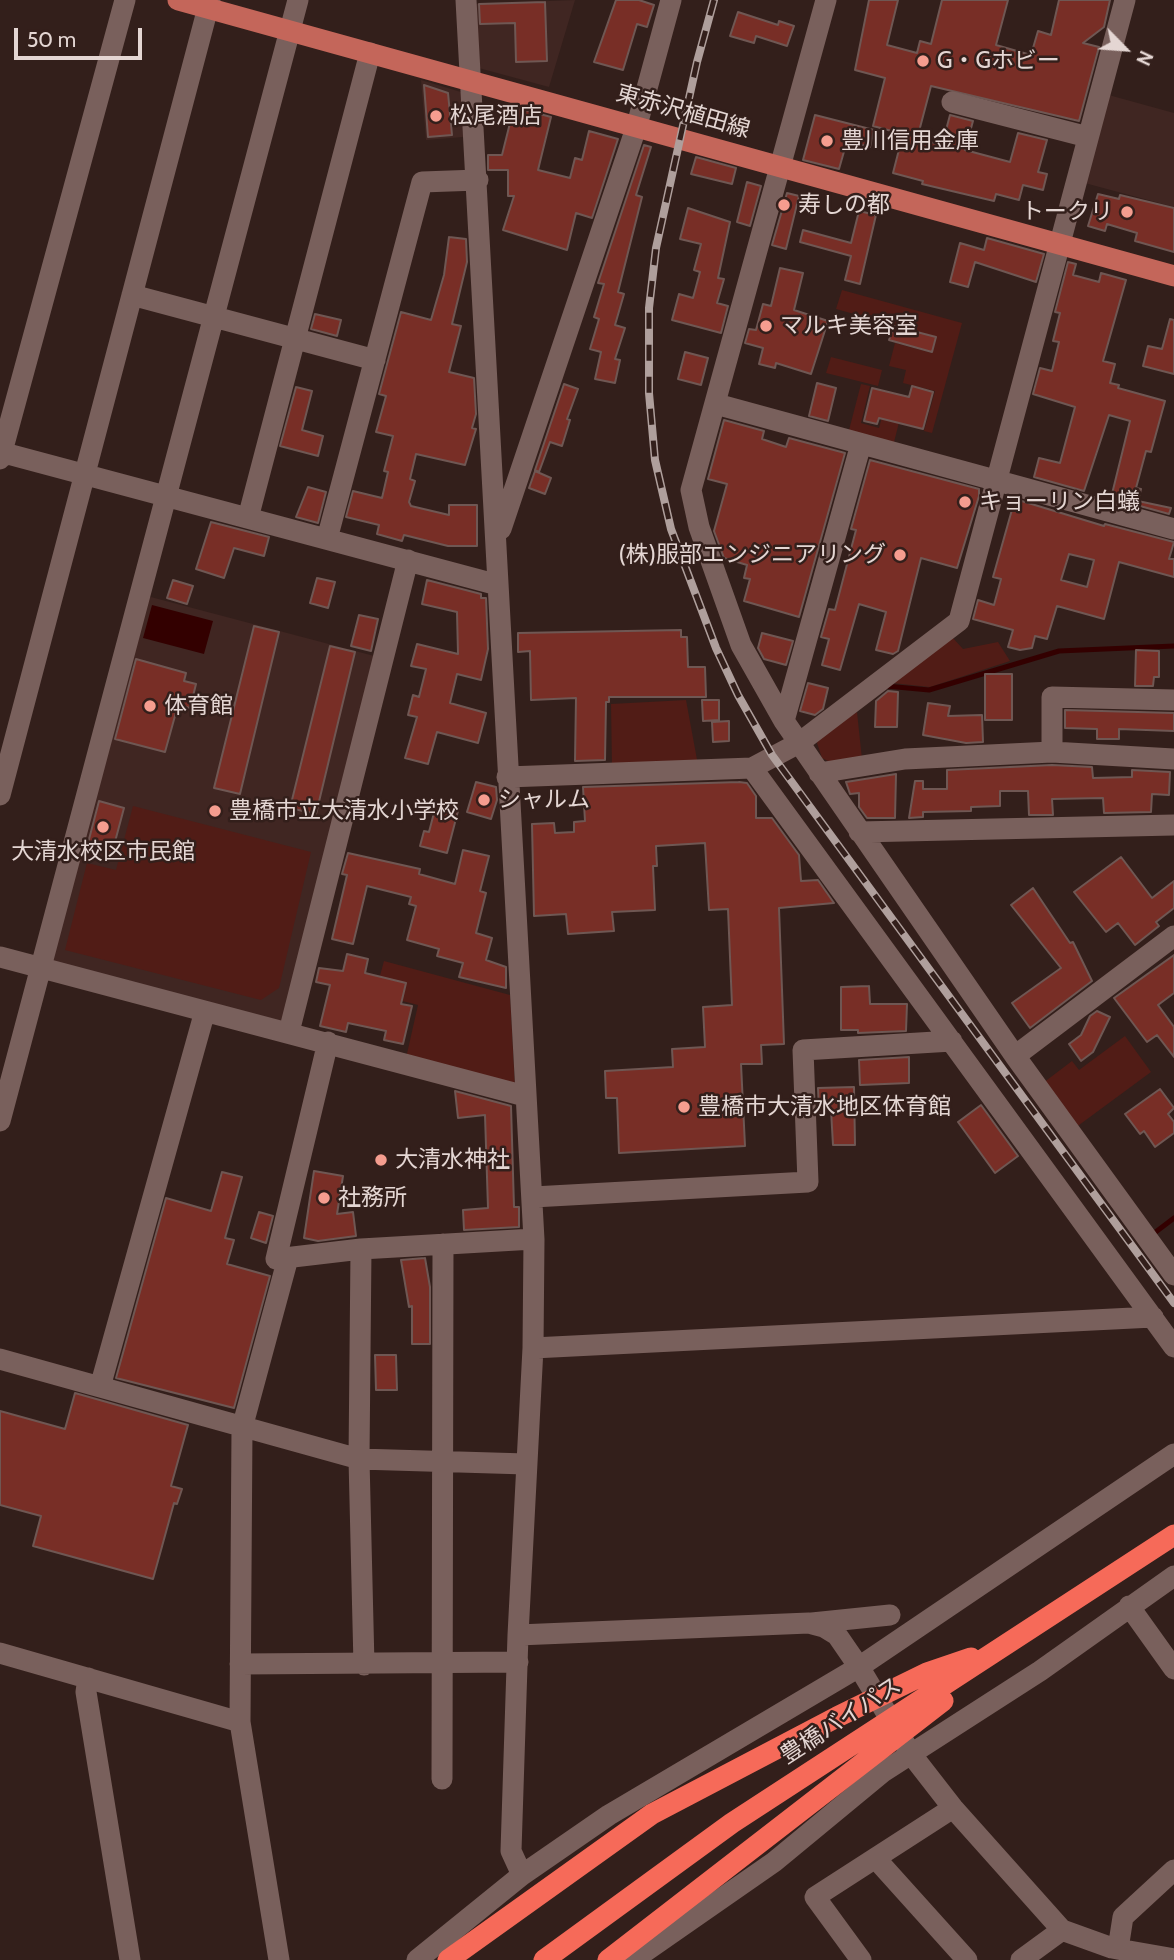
<!DOCTYPE html>
<meta charset="utf-8">
<style>
body{margin:0}
#map{position:relative;width:1174px;height:1960px;overflow:hidden;background:#331f1b;font-family:Cabin,sans-serif}
canvas{display:block}
.north{position:absolute;left:1090px;top:14px;width:70px;height:70px;-webkit-text-stroke:5px #331f1b;paint-order:stroke;rotate:115deg;font-size:19px;font-weight:700;line-height:28px;text-align:center;color:#e4d6d3}
.north::after{content:'';display:block;margin:auto;width:24px;height:32px;background:#e4d6d3;clip-path:polygon(50% 0,100% 100%,50% 72%,0 100%)}
.scale{position:absolute;left:14px;top:28px;width:128px;height:32px;box-sizing:border-box;border:4px solid #e4d6d3;border-top:0;padding-left:9px;font-size:21px;line-height:24px;white-space:nowrap;color:#e4d6d3;-webkit-text-stroke:5px #331f1b;paint-order:stroke}
</style>
<div id="map">
<canvas width="1174" height="1960"></canvas>
<div class="north">N</div>
<div class="scale">50 m</div>
</div>
<script>
const g = document.querySelector('canvas').getContext('2d');
g.lineJoin = 'round';
function fillPath(path, color) {
  g.fillStyle = color;
  g.fill(path, 'evenodd');
}
function poly(rows) {
  const path = new Path2D();
  for (const r of rows) {
    path.moveTo(r[0], r[1]);
    for (let i = 2; i < r.length; i += 2) path.lineTo(r[i], r[i + 1]);
  }
  return path;
}
function stroke(path, color, width, dash) {
  g.strokeStyle = color;
  g.lineWidth = width;
  g.lineCap = dash ? 'butt' : 'round';
  g.setLineDash(dash || []);
  g.stroke(path);
}
function label(font, color, halo, rows, align = 'center') {
  g.font = font + ' Cabin,"Noto Sans JP",sans-serif';
  g.lineWidth = 5;
  g.setLineDash([]);
  g.textBaseline = 'middle';
  g.strokeStyle = halo;
  g.fillStyle = color;
  for (const [text, x, y, turn = 0] of rows) {
    g.save();
    g.translate(x, y);
    g.rotate((+turn || 0) * Math.PI / 180);
    g.textAlign = isNaN(turn) ? turn : align;
    if (halo) g.strokeText(text, 0, 0);
    g.fillText(text, 0, 0);
    g.restore();
  }
}
const built = poly([
 [575,0,549,87,475,67,472,4],
 [421,80,461,92,463,137,426,140],
 [1105,94,1174,113,1174,207,1081,182],
 [147,596,378,657,286,1024,50,964]
]);
const green = poly([
 [842,290,962,323,932,433,924,431,935,391,903,383,906,370,889,366,895,343,932,353,937,337,836,309],
 [831,357,882,370,878,386,826,373],
 [861,384,870,386,861,423,879,428,887,399,904,403,893,446,848,434],
 [952,637,963,649,998,642,1010,661,930,687,892,683],
 [686,700,698,765,612,768,611,704],
 [857,712,862,759,830,762,822,758,817,743,820,734],
 [133,806,311,852,279,988,261,1000,65,950,87,863,116,870],
 [384,961,510,995,515,1088,406,1058,418,1005,375,994],
 [1125,1036,1151,1072,1075,1128,1043,1083,1072,1061,1079,1070]
]);
const water = poly([
 [152,605,213,621,204,654,143,638]
]);
const stream = poly([
 [886,686,929,690,1059,651,1174,646],
 [1153,1234,1174,1218]
]);
const building = poly([
 [616,0,639,0,654,5,647,27,637,24,623,70,594,62,616,0],
 [869,0,898,0,887,45,917,53,920,41,931,44,942,0,1008,0,996,45,1031,55,1038,31,1051,35,1059,0,1110,0,1104,27,1083,43,1099,47,1079,121,931,86,917,139,942,145,950,115,973,121,965,150,1010,162,1018,133,1047,140,1038,172,1047,174,1043,190,1023,185,1019,200,996,194,994,201,922,184,923,181,893,173,903,134,873,126,885,78,855,70,869,0],
 [545,2,547,61,516,62,515,23,480,24,479,4,545,2],
 [738,12,778,25,779,21,794,26,787,46,756,36,754,43,730,36,738,12],
 [424,85,448,93,452,135,428,137,424,85],
 [514,107,551,117,538,170,570,178,575,158,582,160,589,131,618,139,592,218,576,213,567,250,503,230,514,196,508,196,508,170,488,170,488,155,502,155,514,107],
 [815,115,874,130,870,147,847,141,839,169,803,160,815,115],
 [644,145,651,147,636,195,642,197,618,292,624,294,615,325,625,328,615,359,620,360,615,383,595,379,601,352,590,349,599,319,594,317,604,284,598,283,644,145],
 [696,157,736,168,732,184,691,174,696,157],
 [747,182,761,186,750,226,737,222,747,182],
 [787,193,799,196,786,249,772,245,787,193],
 [1098,194,1119,199,1120,195,1174,208,1174,252,1135,241,1137,233,1107,224,1105,231,1088,226,1098,194],
 [688,208,730,222,718,278,724,279,717,303,728,306,721,333,672,320,679,294,693,298,700,272,694,270,701,244,680,239,688,208],
 [859,211,876,215,860,284,845,280,851,256,800,242,803,230,851,243,859,211],
 [449,237,466,239,467,262,452,324,461,326,449,372,474,378,476,414,472,428,476,429,465,465,416,454,410,479,415,481,409,502,411,506,449,515,449,505,477,505,477,546,448,546,404,535,402,541,377,534,379,525,346,517,353,491,382,498,388,472,384,471,393,436,376,432,386,396,379,394,401,312,431,320,444,275,449,237],
 [987,238,1044,254,1036,282,975,262,968,287,950,282,960,243,984,250,987,238],
 [1068,262,1076,264,1073,275,1099,282,1101,273,1126,280,1103,361,1115,364,1110,383,1119,385,1118,388,1165,401,1151,452,1146,451,1136,488,1141,489,1138,501,1171,508,1169,514,1111,498,1130,421,1109,415,1084,491,1034,477,1039,458,1060,463,1075,407,1033,394,1040,368,1052,371,1059,342,1053,341,1060,313,1055,312,1068,262],
 [780,268,803,273,794,310,828,321,811,374,776,363,775,368,759,364,763,348,745,343,749,329,756,330,763,304,771,306,780,268],
 [315,314,341,320,337,336,311,329,315,314],
 [1170,319,1174,320,1174,374,1143,366,1148,346,1162,349,1170,319],
 [894,326,936,337,932,352,889,340,894,326],
 [685,352,708,358,701,385,678,379,685,352],
 [817,383,836,388,828,421,809,416,817,383],
 [564,384,578,389,567,419,570,420,562,446,550,442,539,472,535,470,564,384],
 [912,386,933,392,923,429,879,418,877,424,864,421,872,388,909,397,912,386],
 [296,387,312,391,302,430,323,436,318,456,280,446,296,387],
 [724,420,764,431,762,439,786,447,789,438,845,453,799,617,744,601,750,579,744,578,747,565,724,558,714,531,727,484,708,479,724,420],
 [870,460,979,489,979,496,957,568,921,558,898,651,893,654,876,650,886,612,859,604,840,670,822,665,829,639,821,637,829,609,835,610,856,530,851,529,870,460],
 [535,471,551,478,545,494,529,488,535,471],
 [308,487,326,492,318,523,296,517,308,487],
 [1015,499,1104,526,1105,524,1174,542,1169,559,1174,559,1174,577,1119,562,1104,619,1057,606,1047,639,1035,636,1032,648,1020,650,1008,647,1013,630,973,619,978,600,994,605,1001,579,993,577,1015,499],
 [1069,554,1094,560,1087,587,1061,580,1069,554],
 [211,522,269,537,264,556,234,548,224,578,196,569,211,522],
 [317,578,335,582,328,608,310,603,317,578],
 [173,580,193,586,187,604,167,598,173,580],
 [427,580,481,594,481,598,486,598,488,649,481,680,457,674,450,703,486,713,478,743,437,732,428,764,405,758,417,717,408,715,413,695,419,697,426,669,411,666,417,644,458,654,457,612,422,604,427,580],
 [359,615,378,619,371,651,351,646,359,615],
 [254,626,279,632,240,794,214,788,254,626],
 [681,630,681,637,687,637,688,667,705,667,706,697,609,697,609,702,606,702,605,760,575,761,576,698,531,700,530,651,518,652,518,633,681,630],
 [762,633,793,641,786,665,764,659,758,648,762,633],
 [330,646,355,652,316,814,290,808,330,646],
 [1136,650,1159,651,1159,677,1154,677,1153,686,1135,686,1136,650],
 [136,659,186,673,184,681,196,684,190,708,178,705,165,752,115,739,136,659],
 [985,674,1012,674,1012,720,985,720,985,674],
 [808,683,828,688,823,709,815,715,800,711,808,683],
 [888,691,898,692,897,727,875,727,876,701,888,691],
 [702,700,719,700,719,720,703,721,702,700],
 [928,703,950,706,948,716,982,715,983,742,966,743,923,735,928,703],
 [1065,710,1174,713,1174,731,1119,729,1119,739,1097,739,1097,729,1065,728,1065,710],
 [729,721,729,741,713,742,712,722,729,721],
 [1052,765,1092,767,1093,778,1132,777,1132,770,1170,772,1169,795,1152,794,1151,812,1104,813,1103,798,1052,799,1053,815,1029,815,1028,791,1000,791,1000,806,971,807,971,811,923,812,923,817,909,818,915,781,923,781,923,789,947,789,947,770,1052,765],
 [896,774,895,818,867,818,859,807,859,793,850,794,846,782,896,774],
 [476,782,496,787,497,800,491,819,467,812,476,782],
 [739,782,747,783,756,796,756,818,772,818,799,855,801,881,818,880,834,903,779,908,784,1044,761,1045,762,1064,741,1064,745,1146,619,1153,617,1098,606,1098,605,1071,673,1067,672,1049,705,1047,703,1007,732,1005,728,909,709,910,705,843,656,846,657,866,653,866,655,910,612,912,614,931,568,934,566,914,534,916,532,824,554,823,555,833,574,832,574,822,585,821,583,787,739,782],
 [99,801,124,808,112,853,87,847,99,801],
 [436,805,458,811,447,853,420,846,424,831,429,832,436,805],
 [463,850,489,856,480,891,486,893,476,933,492,938,486,960,506,967,506,988,459,977,463,963,437,956,439,949,407,940,416,906,409,904,411,897,367,886,353,944,332,939,347,875,342,874,348,853,420,869,419,874,455,884,463,850],
 [1121,857,1152,898,1174,881,1174,908,1156,922,1159,926,1135,945,1118,923,1106,932,1074,892,1121,857],
 [1033,888,1070,943,1073,942,1092,981,1030,1028,1012,1003,1061,968,1011,905,1033,888],
 [347,954,368,959,365,973,406,983,401,1004,412,1006,403,1044,384,1040,386,1031,348,1023,346,1032,320,1026,330,985,316,982,319,968,343,971,347,954],
 [1174,955,1174,993,1158,1005,1174,1027,1174,1057,1157,1035,1147,1042,1114,998,1174,955],
 [869,986,870,1004,907,1004,906,1031,858,1033,858,1030,841,1030,841,987,869,986],
 [1097,1011,1110,1017,1093,1052,1081,1061,1069,1044,1081,1035,1090,1016,1097,1011],
 [909,1057,909,1083,860,1085,859,1060,909,1057],
 [854,1087,855,1145,833,1145,831,1110,819,1111,818,1088,854,1087],
 [1160,1089,1174,1108,1168,1114,1174,1122,1174,1133,1155,1147,1144,1131,1140,1134,1125,1114,1160,1089],
 [455,1091,511,1106,514,1207,519,1207,519,1227,464,1230,463,1210,488,1208,485,1115,458,1118,455,1091],
 [981,1105,1018,1156,995,1173,958,1122,981,1105],
 [314,1171,343,1176,337,1214,353,1212,356,1236,318,1241,304,1238,314,1171],
 [222,1172,242,1177,225,1238,234,1240,227,1264,270,1276,234,1408,116,1378,166,1198,211,1211,222,1172],
 [259,1212,273,1216,266,1243,251,1238,259,1212],
 [425,1258,430,1287,430,1344,412,1344,412,1306,409,1307,401,1260,425,1258],
 [375,1355,396,1355,397,1390,376,1390,375,1355],
 [75,1393,188,1425,171,1486,182,1489,177,1504,174,1503,153,1579,33,1546,41,1516,0,1505,0,1411,65,1429,75,1393]
]);
const minor = poly([
 [466,0,534,1239,533,1348,518,1635,511,1851,522,1875],
 [826,0,691,490,699,527,741,645,784,721,1015,1056,1174,1275],
 [952,102,1088,137],
 [132,295,375,360],
 [716,404,1174,529],
 [0,452,498,585],
 [0,459,125,0],
 [248,518,370,53],
 [501,529,637,125,671,0],
 [327,539,422,182,478,180],
 [784,721,861,444],
 [1052,752,1052,697,1174,700],
 [752,768,1174,1347],
 [819,773,905,759,1052,752,1174,759],
 [507,777,752,768,799,743,959,621,1125,0],
 [0,795,210,0],
 [859,832,1174,825],
 [0,957,525,1096],
 [289,1032,408,560],
 [328,1042,276,1259,361,1249,534,1239],
 [1015,1056,1174,936],
 [0,1121,298,0],
 [533,1197,808,1182,803,1050,952,1041],
 [361,1249,359,1459,364,1665],
 [533,1348,1153,1317],
 [0,1359,359,1459,526,1464],
 [100,1387,205,1011],
 [1129,1606,1174,1669],
 [812,1623,890,1615],
 [518,1635,809,1623,824,1627,837,1635,859,1667,911,1754,953,1808,1062,1930,1112,1948,1174,1959],
 [0,1653,240,1722],
 [240,1664,518,1662],
 [88,1678,86,1692,130,1960],
 [442,1779,443,1244],
 [877,1860,967,1960],
 [1118,1949,1123,1917,1174,1870],
 [279,1960,240,1722,242,1428,288,1258],
 [417,1960,522,1875,609,1815,859,1667,1174,1454],
 [633,1960,774,1862,883,1772,1040,1671,1174,1576],
 [861,1960,815,1897,953,1808],
 [1021,1960,1062,1930]
]);
const major = poly([
 [178,0,1174,276]
]);
const highway = poly([
 [448,1960,652,1814,837,1717,927,1673,971,1658],
 [544,1960,732,1823,1174,1535],
 [608,1960,943,1701]
]);
const rail = poly([
 [714,0,697,62,656,248,649,308,649,393,655,460,671,529,716,648,738,695,772,755,1174,1303]
]);
const markers = [
 [923,61,7,"#f59d8f"],
 [436,116,7,"#f59d8f"],
 [827,141,7,"#f59d8f"],
 [784,205,7,"#f59d8f"],
 [1127,212,7,"#f59d8f"],
 [766,326,7,"#f59d8f"],
 [965,502,7,"#f59d8f"],
 [900,555,7,"#f59d8f"],
 [150,706,7,"#f59d8f"],
 [484,800,7,"#f59d8f"],
 [215,811,7,"#f59d8f"],
 [103,827,7,"#f59d8f"],
 [684,1107,7,"#f59d8f"],
 [381,1160,7,"#f59d8f"],
 [324,1198,7,"#f59d8f"]
];
const poiNames = [
 ["G・Gホビー",937,61],
 ["松尾酒店",450,116],
 ["豊川信用金庫",841,141],
 ["寿しの都",798,205],
 ["トークリ",1113,212,"right"],
 ["マルキ美容室",780,326],
 ["キョーリン白蟻",979,502],
 ["(株)服部エンジニアリング",886,555,"right"],
 ["体育館",164,706],
 ["シャルム",498,800],
 ["豊橋市立大清水小学校",229,811],
 ["大清水校区市民館",103,852,"center"],
 ["豊橋市大清水地区体育館",698,1107],
 ["大清水神社",395,1160],
 ["社務所",338,1198]
];
const streetNames = [
 ["東赤沢植田線",683,112,16],
 ["豊橋バイパス",841,1721,-33]
];
fillPath(built, '#402622');
fillPath(green, '#511c16');
fillPath(water, '#300');
stroke(stream, '#300', 5);
fillPath(building, '#782e26');
stroke(building, '#6f5753', 2);
stroke(minor, '#79605c', 21);
stroke(major, '#c4665a', 21);
stroke(highway, '#f66a59', 21);
stroke(rail, '#af9f9c', 8);
stroke(rail, '#331f1b', 5, [16]);
for (const [x, y, r, color] of markers) {
  const dot = new Path2D();
  dot.arc(x, y, r, 0, 2 * Math.PI);
  g.fillStyle = color;
  g.fill(dot);
  stroke(dot, '#331f1b', 2.5);
}
label('23px', '#e4d6d3', '#331f1b', poiNames, 'left');
label('23px', '#e4d6d3', '#331f1b', streetNames);
</script>
